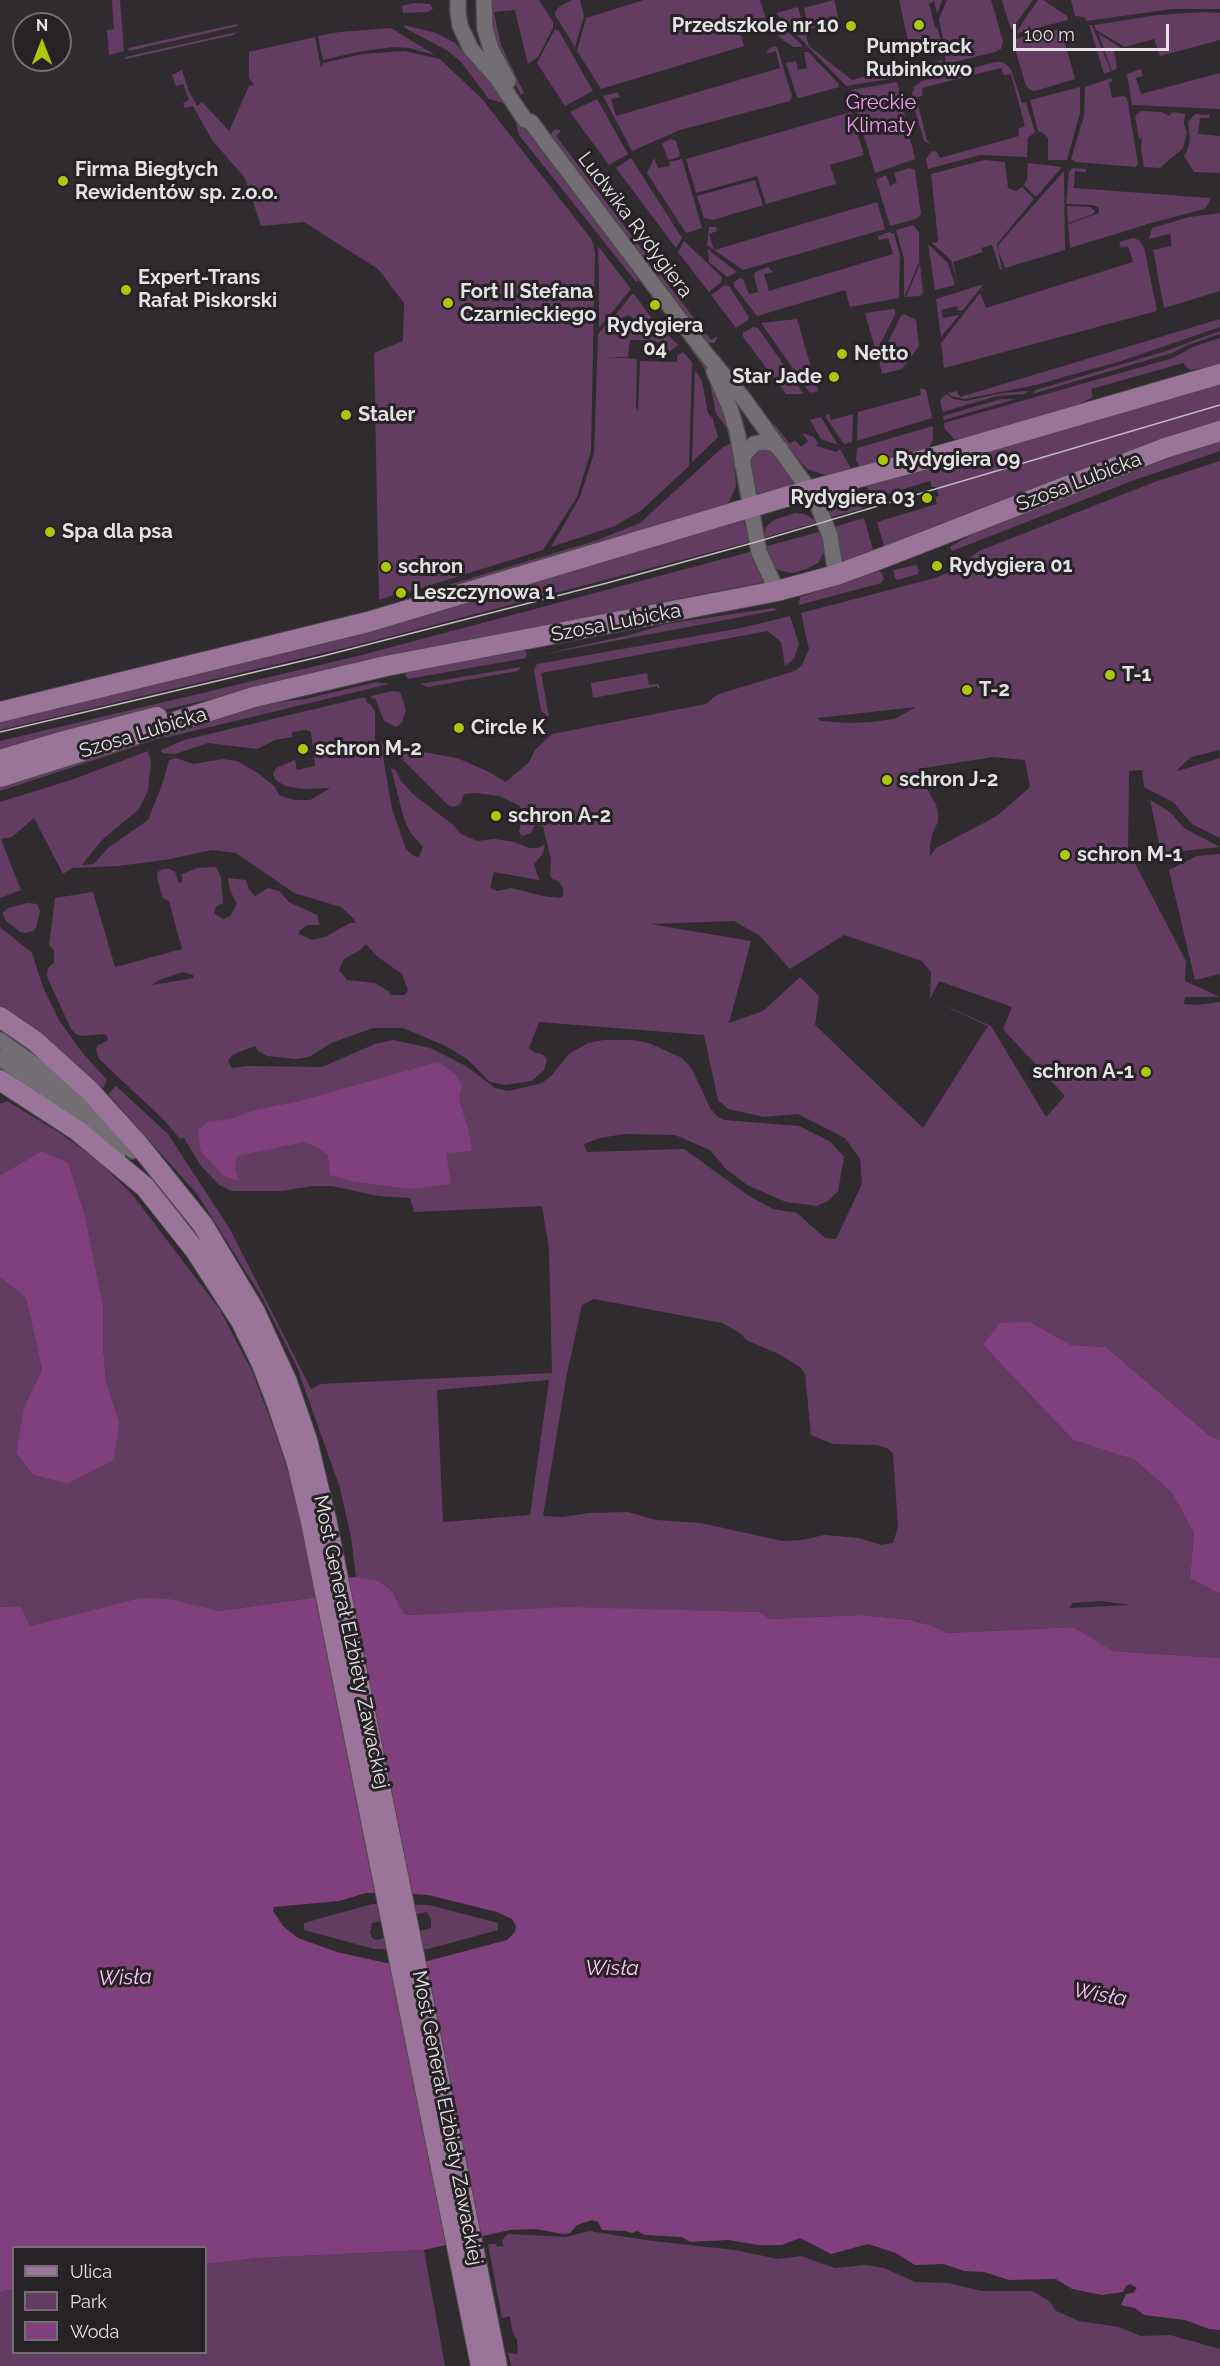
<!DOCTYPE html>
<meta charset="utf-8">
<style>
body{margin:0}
#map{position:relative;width:1220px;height:2366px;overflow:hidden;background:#302b2f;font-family:Raleway,sans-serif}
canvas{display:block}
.legend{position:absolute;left:12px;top:2246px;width:195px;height:108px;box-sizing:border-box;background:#262225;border:2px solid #726f72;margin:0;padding:8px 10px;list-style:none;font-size:18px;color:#e5e2e5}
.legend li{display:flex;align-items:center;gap:12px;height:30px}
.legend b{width:30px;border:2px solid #726f72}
.north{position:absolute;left:12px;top:12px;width:60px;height:60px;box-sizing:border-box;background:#262225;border:2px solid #726f72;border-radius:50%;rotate:0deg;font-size:16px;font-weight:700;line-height:24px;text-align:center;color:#e5e2e5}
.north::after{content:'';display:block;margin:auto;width:21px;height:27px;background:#adc60e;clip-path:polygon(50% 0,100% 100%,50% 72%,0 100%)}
.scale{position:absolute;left:1013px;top:24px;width:156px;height:27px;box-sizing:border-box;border:3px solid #e5e2e5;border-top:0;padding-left:8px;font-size:18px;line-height:21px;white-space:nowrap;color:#e5e2e5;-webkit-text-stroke:4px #262225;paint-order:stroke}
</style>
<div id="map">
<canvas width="1220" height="2366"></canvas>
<ul class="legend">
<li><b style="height:8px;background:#9b7599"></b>Ulica</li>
<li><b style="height:16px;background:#633c61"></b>Park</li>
<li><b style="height:16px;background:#7f407d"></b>Woda</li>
</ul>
<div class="north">N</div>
<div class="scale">100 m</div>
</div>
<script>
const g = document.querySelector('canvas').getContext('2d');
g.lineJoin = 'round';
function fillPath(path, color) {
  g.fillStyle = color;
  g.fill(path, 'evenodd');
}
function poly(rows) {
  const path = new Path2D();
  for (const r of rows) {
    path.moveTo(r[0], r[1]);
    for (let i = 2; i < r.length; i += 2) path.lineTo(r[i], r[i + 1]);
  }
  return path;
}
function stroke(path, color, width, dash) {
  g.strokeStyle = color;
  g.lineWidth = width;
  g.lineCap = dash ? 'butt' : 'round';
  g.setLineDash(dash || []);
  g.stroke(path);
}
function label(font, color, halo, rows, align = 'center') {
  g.font = font + ' Raleway,sans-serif';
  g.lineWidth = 6;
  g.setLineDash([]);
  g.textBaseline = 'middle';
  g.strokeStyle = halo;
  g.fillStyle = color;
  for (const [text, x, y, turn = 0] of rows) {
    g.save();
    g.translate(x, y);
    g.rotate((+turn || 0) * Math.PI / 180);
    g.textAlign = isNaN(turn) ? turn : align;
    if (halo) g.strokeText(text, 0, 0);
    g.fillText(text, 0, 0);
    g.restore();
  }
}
const green = poly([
 [112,0,120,0,124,51,109,55,107,30,114,29],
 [489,0,539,0,553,22,553,28,538,57,528,64,515,10,494,12,501,45,524,93,521,95,498,49,490,24],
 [572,0,580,0,584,16,575,47,555,15,555,12,560,6],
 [644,0,760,0,767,22,739,30,744,46,601,89,577,51,586,18],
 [834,0,839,21,809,29,804,8],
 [899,0,942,0,937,14,934,1,929,4,935,27,938,29,942,46,941,50,938,42,910,49],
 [947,0,991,0,1003,41,1001,49,995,52,946,64,944,51,947,53,958,50,957,46,945,49,939,19],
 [1002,0,1033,0,1011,30],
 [1038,0,1043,0,1067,16,1068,20,1018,33,1017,31],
 [1071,0,1220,0,1220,9,1172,9,1087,21,1084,17,1075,16],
 [413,3,430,4,433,9,428,12,403,13,402,6],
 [798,7,809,46,852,80,908,64,909,68,943,60,939,67,896,78,846,86,776,13],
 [1205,12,1220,13,1220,40,1160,56,1154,39,1125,47,1096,30,1094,25,1157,15],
 [773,18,802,45,802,47,793,47,780,38],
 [237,24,238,26,129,51,128,48],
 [404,25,436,33,455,43,479,67,507,104,489,99,461,62,448,51,405,28],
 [1092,25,1111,71,1104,74,1089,25],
 [391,28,435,55,409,48,394,47,362,51,323,60,318,36,340,32],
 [555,29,559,31,593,91,565,106,537,63],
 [1061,29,1075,79,1035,91,1030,90,1026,86,1013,42,1015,39],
 [237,32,233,35,126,59,125,57],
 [1098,33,1121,48,1114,50,1117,66,1116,69,1112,71],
 [315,37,321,68,323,63,363,54,404,51,440,59,482,99,592,240,595,253,591,451,577,497,543,550,405,593,404,589,393,592,393,595,379,600,374,353,403,341,404,303,378,269,304,222,261,226,245,178,212,140,193,106,185,108,183,103,189,100,183,84,176,86,172,75,182,70,188,89,197,106,202,102,229,131,249,86,254,85,249,78,249,52],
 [775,46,777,47,792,96,790,101,680,130,632,151,603,96,618,92,620,97,611,99,616,116,780,68,776,51,766,54,769,48],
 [804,52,808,52,838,83,839,87,799,98,797,97,786,63,796,61,798,70,807,68],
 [996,62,1003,62,1011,69,1022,103,1026,102,1035,132,1028,138,1027,157,980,155,928,169,926,159,932,151,937,152,940,158,1019,136,1018,129,1025,126,1011,74,1004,75,1001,68,922,88,923,95,916,98,927,140,931,144,924,141,911,97,915,86,922,81],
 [1141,69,1143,76,1136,78,1141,94,1220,73,1220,109,1132,105,1127,74],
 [1111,78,1112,81,1109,83,1112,98,1123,96,1127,98,1138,163,1136,167,1075,162,1071,159,1084,116,1085,87],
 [897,82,915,159,875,173,851,90],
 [1080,87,1080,113,1067,160,1048,160,1048,138,1042,132,1038,131,1030,100],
 [597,99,628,154,609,165,570,112],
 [1141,111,1162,112,1169,116,1173,112,1185,114,1184,124,1187,133,1183,148,1160,168,1144,167,1141,149,1142,138,1139,139,1135,116],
 [851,112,864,155,830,165,836,184,766,204,757,176,696,193,686,159],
 [514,114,639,279,636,282,519,135],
 [1195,114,1210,115,1209,118,1200,118,1198,134,1220,136,1220,173,1194,172,1184,156,1187,151,1190,139,1188,122],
 [555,129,561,131,556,136,642,249,648,245,648,252,645,255,642,256,550,135],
 [671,139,676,141,680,154,679,157,668,160,662,143],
 [631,158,682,238,676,248,616,168],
 [654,158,658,168,670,166,669,162,682,159,702,228,686,233,647,173],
 [985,160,1005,162,1008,188,1016,191,1022,187,1034,199,997,244,1002,270,1000,269,992,245,981,248,983,252,953,262,958,284,951,260,932,243,937,242,938,239,931,174],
 [1028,163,1062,167,1036,197,1024,185,1027,179],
 [909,168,915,170,921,214,916,219,890,226,876,180,886,175,890,186,897,182,894,173],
 [1073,168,1086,169,1086,172,1075,171,1074,188,1210,198,1209,202,1205,209,1151,223,1070,248,1068,224,1099,213,1099,208,1093,205,1066,204,1069,172],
 [1064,171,1065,250,1005,268,998,250,999,244],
 [755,180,763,205,713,220,704,218,697,196],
 [877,202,885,229,743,270,707,245,709,227,716,227,717,231,709,234,714,250],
 [1067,206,1090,207,1095,211,1093,214,1068,223],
 [1220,213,1220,291,1164,308,1153,250,1171,246,1171,237,1170,234,1149,239,1152,228,1189,217],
 [913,225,919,232,919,262,904,298,904,259,896,230],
 [889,232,894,234,900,255,899,298,850,307,845,290,757,316,734,286,734,282,740,278,743,279,749,294,758,292,754,276,755,272,768,267,773,272,764,274,769,291,893,254,888,238,879,240,878,236],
 [1133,238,1139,240,1144,247,1157,311,944,368,941,343,980,293,986,308,1133,262,1128,246,1121,248,1119,242],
 [684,241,722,277,721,282,709,292,678,252],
 [928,244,948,263,955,285,935,290],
 [598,246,631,289,599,328,599,283],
 [708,248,711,252,737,272,727,277,709,262],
 [920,264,923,293,920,296,906,297],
 [660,274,711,340,717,336,715,343,707,343,657,277],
 [984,284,963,310,958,311,957,306,941,310,943,318,959,315,941,337,936,299],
 [725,285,729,286,749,317,748,320,736,328,711,295],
 [632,294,634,294,656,324,636,323,636,320,630,323,632,318,629,315,621,318,623,322,613,318],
 [893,309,895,310,895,315,876,352,865,313],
 [904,314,916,320,919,346,902,369,882,374,879,360,901,316],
 [797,319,818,391,810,393,761,323],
 [1220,319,1220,327,1121,361,1036,385,965,399,951,396,948,393,957,391,960,397],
 [610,320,619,325,633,327,633,332,636,332,636,326,639,327,639,332,642,332,642,326,645,327,646,332,648,332,648,327,652,327,651,333,654,333,654,327,658,327,657,332,660,333,660,327,678,345,668,353,661,353,660,343,649,340,630,340,628,357,607,357,637,359,636,408,638,410,640,361,677,362,677,356,683,352,692,362,689,466,642,510,615,526,551,547,580,497,594,453,598,334],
 [753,327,758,328,804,394,786,394,743,337,743,333],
 [1220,331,1220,334,1188,345,1172,353,1032,394,1036,390,1166,351],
 [1220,338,1220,365,1190,370,1183,363,1091,389,1093,397,1078,405,962,440,954,439,945,429,944,423,1173,358,1193,347],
 [692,348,705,366,721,396,730,432,716,414,710,383,703,366,691,350],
 [695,370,702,381,708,413,713,419,718,437,692,462],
 [1220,384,1220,421,1185,432,885,549,877,522,937,504,935,497,939,496,936,487,932,487,930,481,871,499,867,486,954,462],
 [920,388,926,390,932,418,857,441,858,412,921,395],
 [1028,391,1025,394,997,396,943,412,940,400,946,394,953,399,966,401,1003,393],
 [1001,399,1016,399,944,420,943,416],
 [829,414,831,420,853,414,852,442,844,444,825,416],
 [821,417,838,445,821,439,810,420],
 [774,424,790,444,795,440,801,447,808,441,802,433,814,437,818,443,817,446,836,452,840,449,852,470,828,476,807,469,770,426],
 [933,426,933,440,929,447,925,450,860,468,856,460,857,448],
 [1220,442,1220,451,1132,481,952,551,950,547,976,532,1171,457],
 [732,443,736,486,730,500,723,507,474,582,445,586,595,541,640,523,723,447],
 [773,449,794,480,793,484,756,495,748,456,754,450],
 [1220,461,1220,750,1191,757,1177,770,1178,771,1220,758,1220,838,1192,824,1173,802,1144,787,1142,770,1129,771,1128,850,1186,961,1185,981,1220,997,1185,997,1184,1004,1196,1005,1220,1002,1220,1440,1209,1435,1106,1347,1071,1345,1030,1322,983,1345,1073,1440,1135,1460,1172,1493,1194,1533,1190,1578,1220,1594,1220,1658,1113,1651,1072,1627,947,1633,933,1626,911,1620,861,1615,770,1619,760,1612,578,1608,411,1615,404,1614,392,1591,381,1582,356,1577,351,1536,339,1485,297,1367,263,1299,197,1194,108,1094,116,1086,168,1134,230,1229,311,1389,320,1384,552,1373,549,1249,542,1206,414,1212,410,1198,378,1196,332,1186,313,1186,281,1191,232,1191,219,1185,201,1166,184,1138,180,1139,163,1119,99,1059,96,1050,97,1046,108,1040,107,1036,104,1034,81,1036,76,1034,71,1029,47,977,48,968,54,963,54,950,49,945,55,898,93,892,115,967,182,949,169,901,163,898,158,882,157,873,162,869,170,869,175,872,179,883,182,882,182,874,197,868,216,867,221,877,223,903,216,907,214,913,223,919,230,916,237,904,230,890,228,878,246,880,249,889,255,896,268,888,279,891,289,902,317,915,320,925,307,925,299,931,299,934,312,940,325,937,350,923,356,923,354,919,341,907,294,893,236,853,212,850,165,860,118,866,72,868,63,874,34,818,12,837,1,839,21,890,0,898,0,802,74,779,148,751,151,762,148,791,139,809,101,841,82,865,94,864,109,847,148,820,163,782,169,760,176,758,193,764,223,759,237,761,258,773,275,787,279,795,294,800,310,800,330,788,303,789,285,786,276,780,273,774,276,768,295,760,297,770,315,766,311,732,306,730,292,732,292,737,275,740,257,749,208,743,175,754,162,753,161,750,184,740,365,697,367,703,370,704,375,711,375,741,394,747,457,758,487,771,506,782,529,762,535,750,552,734,706,704,715,696,722,693,795,671,802,665,809,649,801,613,935,578,949,572,979,551,1157,481],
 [916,707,894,719,872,722,847,723,821,721,817,718],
 [382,751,402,759,448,805,453,807,460,804,464,794,476,793,499,796,520,806,522,818,519,832,522,836,531,833,535,825,543,826,551,859,550,875,552,879,558,881,563,888,563,896,559,898,543,896,511,888,497,891,490,888,494,872,539,880,534,864,543,854,545,844,538,848,529,848,514,842,495,839,477,841,461,834,452,824,414,795,401,781,396,770,391,768,404,819,410,832,423,847,419,857,414,856,406,849,392,809],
 [993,757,1025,760,1030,787,997,816,936,848,930,856,930,845,933,832,938,822,938,813,936,805,923,781,922,773,924,768],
 [734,921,760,936,790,969,844,935,922,961,931,972,930,999,988,1026,923,1128,815,1025,819,996,800,977,763,1011,729,1023,751,941,650,924],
 [366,944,378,957,402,974,408,990,405,995,391,995,388,991,375,983,347,980,339,970,344,959,361,950],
 [183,972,193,975,194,978,152,985,159,980],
 [939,981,1012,1007,1003,1029,1065,1096,1046,1117,991,1026,930,999],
 [539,1022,704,1035,718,1100,728,1109,764,1117,798,1114,845,1138,860,1159,862,1184,836,1239,825,1238,797,1213,773,1209,749,1196,684,1149,587,1152,584,1144,600,1138,624,1134,675,1135,710,1150,726,1169,747,1185,786,1202,817,1206,828,1201,838,1191,844,1157,831,1142,799,1126,725,1120,718,1117,710,1108,692,1069,682,1058,649,1043,633,1040,604,1040,588,1043,569,1054,552,1075,542,1083,509,1091,495,1088,466,1066,430,1048,393,1040,375,1044,322,1067,247,1066,232,1068,228,1061,232,1055,255,1046,258,1051,267,1056,296,1059,309,1057,331,1043,373,1028,403,1028,446,1046,467,1059,490,1082,505,1085,532,1081,544,1070,547,1059,542,1054,535,1053,529,1048],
 [594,1299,722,1323,738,1332,748,1341,779,1354,800,1367,805,1374,811,1435,833,1444,877,1445,887,1448,893,1453,898,1527,893,1543,881,1545,859,1538,824,1535,802,1540,782,1541,701,1523,656,1520,628,1512,589,1513,563,1517,543,1516,567,1373,582,1305],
 [549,1380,530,1515,443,1522,437,1390],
 [1101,1601,1131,1605,1069,1608,1073,1603],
 [856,489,862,509,831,517,824,497],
 [795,513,805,514,818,522,763,538,766,527,774,520],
 [864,518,874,553,841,565,834,527],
 [743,520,750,542,357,645,0,730,0,721,6,719,311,647,420,617],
 [822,531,824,552,818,563,806,569,792,573,781,571,773,566,764,547],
 [753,551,764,582,651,604,595,619,384,658,117,721,0,753,0,741,358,656],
 [916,565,919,570,918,574,898,580,895,578,893,570],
 [878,571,881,572,884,579,881,583,799,605,800,597],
 [773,608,778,610,540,655,629,635,666,624],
 [790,616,799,644,794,659,785,666,781,642,768,631,541,673,549,717,541,711,534,670,537,664,741,628],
 [523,650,527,653,526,658,408,679,405,675,408,670],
 [521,667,518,671,428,687,420,684],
 [647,673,649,685,658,684,660,687,658,689,657,686,593,698,591,683],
 [377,682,389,684,164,738,173,730,278,702,306,699],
 [393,691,400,692,406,710,402,723,396,727,384,721,375,698,372,699,371,696],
 [135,743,140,745,0,791,0,784],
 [1150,800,1170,812,1184,828,1220,847,1173,852,1163,862],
 [1220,854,1220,974,1195,980,1169,870,1197,856],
 [28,903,37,904,40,911,36,928,33,931,25,933,20,932,6,921,2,913,8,908],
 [0,927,32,953,43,987,59,1020,81,1051,107,1080,103,1088,39,1033,0,1007],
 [7,1101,58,1132,95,1158,132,1194,220,1310,252,1371,274,1429,290,1477,317,1597,219,1611,139,1598,30,1626,21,1606,0,1607,0,1277,26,1298,42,1370,25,1408,16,1453,33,1475,67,1484,119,1421,106,1381,103,1346,103,1305,85,1215,68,1162,42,1151,0,1175,0,1104],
 [372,1904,429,1905,498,1923,498,1930,428,1949,374,1949,304,1930,304,1923],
 [427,1912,431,1919,431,1927,429,1929,376,1940,372,1938,370,1932,372,1923],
 [589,2231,653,2241,735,2250,778,2259,801,2256,835,2268,865,2265,884,2268,915,2282,949,2283,981,2291,1032,2291,1049,2301,1056,2311,1079,2321,1119,2327,1141,2336,1170,2335,1220,2349,1220,2366,511,2366,508,2353,518,2354,517,2340,512,2330,510,2316,502,2318,488,2244,496,2244,497,2247,503,2246,502,2240,508,2234,566,2237],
 [424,2250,445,2366,0,2366,0,2292,13,2289,14,2352,206,2352,206,2264,259,2258]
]);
const water = poly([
 [438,1062,456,1075,462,1085,459,1100,468,1128,472,1151,446,1153,451,1184,409,1189,350,1181,330,1175,328,1156,321,1149,304,1142,237,1156,235,1169,239,1181,224,1176,201,1152,198,1130,208,1122,230,1119,255,1110,296,1102],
 [42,1151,68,1162,85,1215,103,1305,103,1346,106,1381,119,1421,114,1460,67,1484,33,1475,16,1453,24,1408,42,1370,26,1298,0,1277,0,1175],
 [1030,1322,1071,1345,1106,1347,1209,1435,1220,1440,1220,1594,1190,1578,1194,1533,1172,1493,1135,1460,1073,1440,983,1345,1000,1323],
 [356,1577,379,1581,392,1591,404,1614,411,1615,566,1607,760,1612,770,1619,861,1615,911,1620,933,1626,947,1633,1073,1627,1113,1651,1220,1658,1220,2330,1209,2329,1185,2320,1144,2315,1135,2308,1121,2305,1126,2294,1133,2293,1137,2288,1130,2284,1126,2286,1123,2292,1102,2295,1072,2289,1056,2279,1009,2280,984,2272,964,2271,944,2264,915,2265,896,2253,868,2244,831,2254,800,2238,782,2245,758,2245,728,2240,690,2242,682,2237,645,2235,637,2231,632,2233,625,2231,602,2230,598,2222,592,2220,577,2225,570,2233,563,2234,535,2229,509,2230,424,2250,259,2258,206,2264,206,2248,14,2248,13,2289,0,2292,0,1607,21,1606,30,1626,139,1598,169,1599,219,1611,317,1597,334,1579],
 [395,1892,428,1895,497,1912,512,1919,516,1926,515,1932,507,1940,424,1962,386,1963,337,1952,298,1938,283,1926,273,1911,274,1907,339,1901,366,1893]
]);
const minor = poly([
 [458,0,458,12,460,26,471,49,497,78,525,120,531,122,539,133,706,354,743,398,815,498,830,536,836,575],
 [484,0,485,29,491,49,508,81],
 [714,371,730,408,737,432,759,552,777,591],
 [742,464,744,455,754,444,763,442,772,443,781,449],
 [0,1040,45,1072,133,1151],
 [0,1058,53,1096,118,1154]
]);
const major = poly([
 [0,712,368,622,782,498,945,454,1220,374],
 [0,760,57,743,157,717],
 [0,777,254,697,386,666,777,591,836,575,882,558,1165,448,1220,431],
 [0,1017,35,1041,89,1090,138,1144,203,1225,255,1312,287,1382,307,1440,326,1519,497,2366],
 [0,1080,78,1131,145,1187,195,1250,241,1321,261,1362,278,1406,297,1463,311,1522,481,2366]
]);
const tram = poly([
 [0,732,323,656,607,583,756,542,1220,405]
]);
const markers = [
 [919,25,6,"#adc60e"],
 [851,26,6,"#adc60e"],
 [63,181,6,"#adc60e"],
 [126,290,6,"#adc60e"],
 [448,303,6,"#adc60e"],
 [655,305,6,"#adc60e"],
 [842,354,6,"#adc60e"],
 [834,377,6,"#adc60e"],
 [346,415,6,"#adc60e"],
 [883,460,6,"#adc60e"],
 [927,498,6,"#adc60e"],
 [50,532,6,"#adc60e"],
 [937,566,6,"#adc60e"],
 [386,567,6,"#adc60e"],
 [401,593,6,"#adc60e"],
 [1110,675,6,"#adc60e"],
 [967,690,6,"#adc60e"],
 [459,728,6,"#adc60e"],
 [303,749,6,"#adc60e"],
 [887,780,6,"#adc60e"],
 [496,816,6,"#adc60e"],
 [1065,855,6,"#adc60e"],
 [1146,1072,6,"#adc60e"]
];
const poiNames = [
 ["Przedszkole nr 10",839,26,"right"],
 ["Pumptrack",919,47,"center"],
 ["Rubinkowo",919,70,"center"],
 ["Firma Biegłych",75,170],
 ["Rewidentów sp. z.o.o.",75,193],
 ["Expert-Trans",138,278],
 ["Rafał Piskorski",138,301],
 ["Fort II Stefana",460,292],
 ["Czarnieckiego",460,315],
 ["Rydygiera",655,326,"center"],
 ["04",655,349,"center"],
 ["Netto",854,354],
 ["Star Jade",822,377,"right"],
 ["Staler",358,415],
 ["Rydygiera 09",895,460],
 ["Rydygiera 03",915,498,"right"],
 ["Spa dla psa",62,532],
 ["Rydygiera 01",949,566],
 ["schron",398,567],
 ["Leszczynowa 1",413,593],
 ["T-1",1122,675],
 ["T-2",979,690],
 ["Circle K",471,728],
 ["schron M-2",315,749],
 ["schron J-2",899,780],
 ["schron A-2",508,816],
 ["schron M-1",1077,855],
 ["schron A-1",1134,1072,"right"]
];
const parkNames = [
 ["Greckie",881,103],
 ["Klimaty",881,126]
];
const streetNames = [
 ["Ludwika Rydygiera",635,225,53],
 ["Szosa Lubicka",1079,482,-21],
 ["Szosa Lubicka",616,623,-11],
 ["Szosa Lubicka",143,733,-17],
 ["Most Generał Elżbiety Zawackiej",351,1642,78],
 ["Most Generał Elżbiety Zawackiej",447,2118,79]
];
const waterNames = [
 ["Wisła",612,1969],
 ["Wisła",125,1978,-2],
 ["Wisła",1100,1995,10]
];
fillPath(green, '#633c61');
fillPath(water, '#7f407d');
stroke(minor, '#4d4a4d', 18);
stroke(major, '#4d4a4d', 22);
stroke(minor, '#736e73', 15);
stroke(major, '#9b7599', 20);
stroke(tram, '#c0bcc0', 1.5);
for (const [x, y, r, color] of markers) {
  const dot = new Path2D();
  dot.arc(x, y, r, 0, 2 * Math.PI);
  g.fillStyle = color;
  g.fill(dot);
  stroke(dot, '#262225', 2);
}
label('bold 20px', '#e5e2e5', '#262225', poiNames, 'left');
label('20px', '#f49cf0', '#262225', parkNames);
label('20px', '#e5e2e5', '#262225', streetNames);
label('italic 21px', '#fbc5f7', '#262225', waterNames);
</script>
